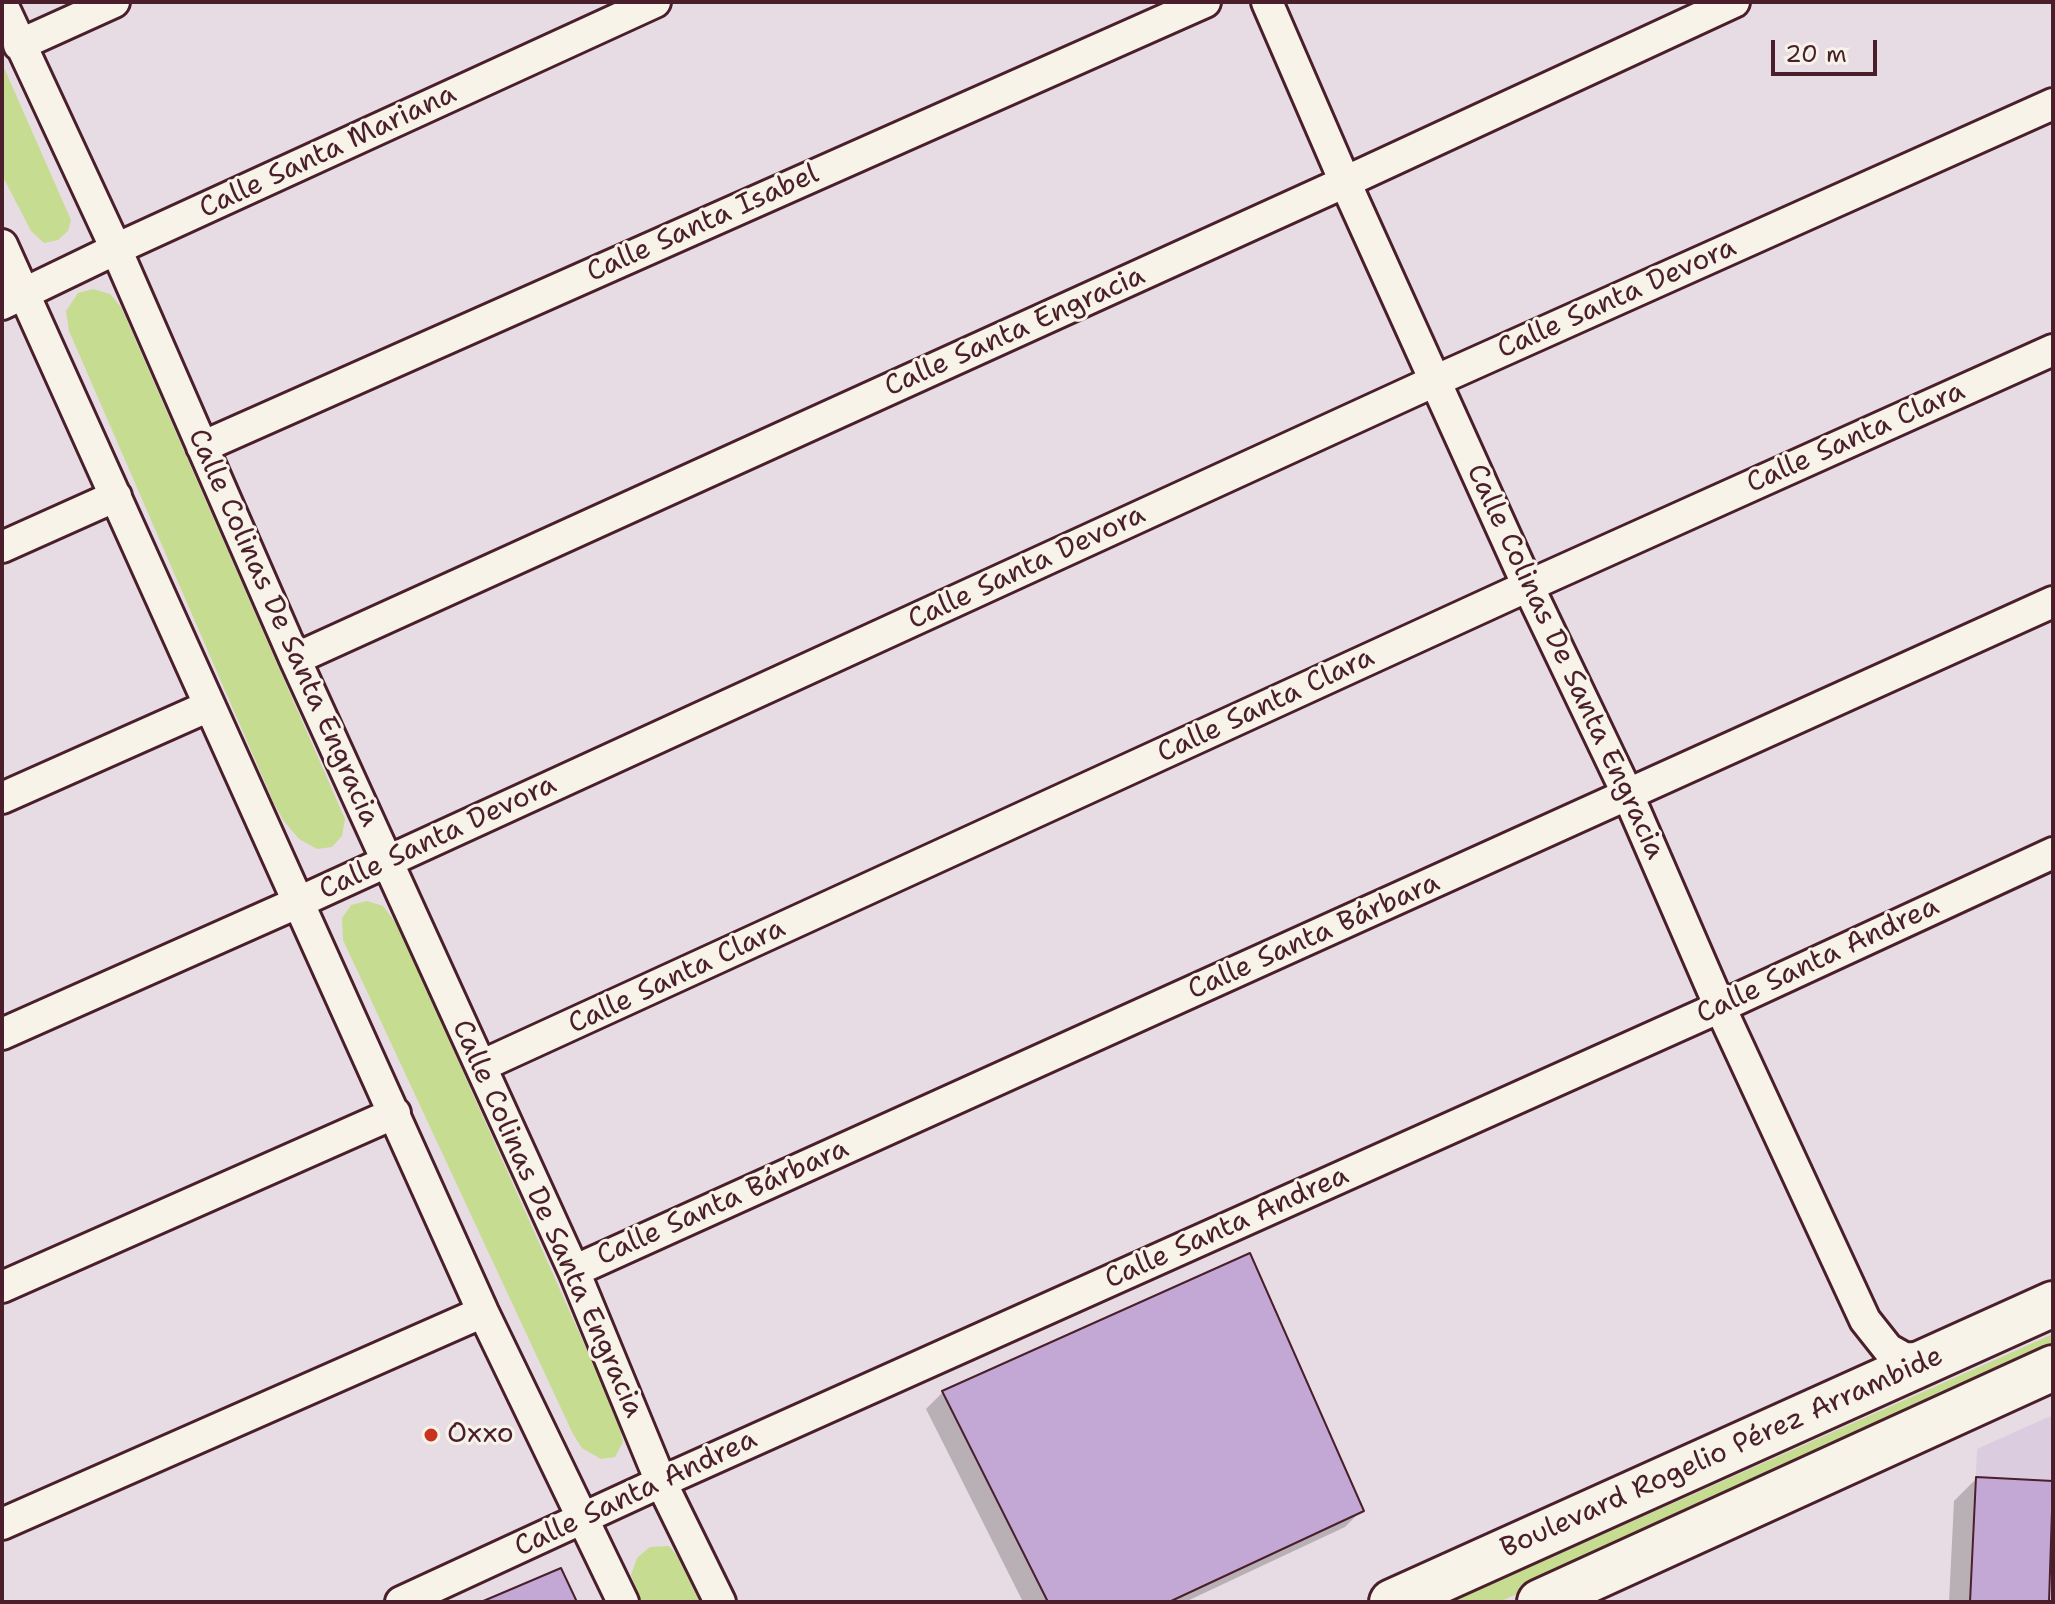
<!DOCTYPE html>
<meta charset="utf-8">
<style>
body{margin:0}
#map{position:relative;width:2055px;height:1604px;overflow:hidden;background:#e7dce3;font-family:"Shantell Sans",sans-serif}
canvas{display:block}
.frame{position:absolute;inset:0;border:4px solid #4a1f2b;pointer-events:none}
.scale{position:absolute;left:1771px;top:40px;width:106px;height:36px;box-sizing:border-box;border:4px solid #4a1f2b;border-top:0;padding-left:10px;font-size:24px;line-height:28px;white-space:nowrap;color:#4a1f2b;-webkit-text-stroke:6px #f7f3e8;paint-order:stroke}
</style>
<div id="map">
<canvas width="2055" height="1604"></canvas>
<div class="frame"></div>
<div class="scale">20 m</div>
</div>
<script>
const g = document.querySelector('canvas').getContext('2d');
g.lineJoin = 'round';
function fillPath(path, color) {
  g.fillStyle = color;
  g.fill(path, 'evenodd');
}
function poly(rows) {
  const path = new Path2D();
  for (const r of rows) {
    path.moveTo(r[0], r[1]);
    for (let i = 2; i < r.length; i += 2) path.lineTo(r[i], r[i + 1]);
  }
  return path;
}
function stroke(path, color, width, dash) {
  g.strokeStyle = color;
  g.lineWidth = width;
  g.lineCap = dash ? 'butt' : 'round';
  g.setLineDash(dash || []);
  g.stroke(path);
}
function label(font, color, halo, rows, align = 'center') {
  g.font = font + ' "Shantell Sans",sans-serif';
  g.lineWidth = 6;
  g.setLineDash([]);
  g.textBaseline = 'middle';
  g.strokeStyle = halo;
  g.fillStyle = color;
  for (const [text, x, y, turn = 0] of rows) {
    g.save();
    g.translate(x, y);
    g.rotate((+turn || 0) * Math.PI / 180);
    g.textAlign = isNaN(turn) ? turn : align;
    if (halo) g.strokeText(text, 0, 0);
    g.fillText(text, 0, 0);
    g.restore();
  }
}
const built = poly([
 [2053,1415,2053,1602,1970,1602,1977,1449]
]);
const green = poly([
 [2,63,71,220,68,231,58,240,44,243,31,231,2,175],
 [93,289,110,294,121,307,345,819,342,836,332,847,317,849,299,839,283,820,273,801,69,331,66,311,78,293],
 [367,901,383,906,398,926,618,1420,623,1442,615,1457,601,1459,582,1448,573,1434,343,940,342,918,351,905],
 [2053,1334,2053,1354,1666,1529,1499,1602,1451,1602],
 [669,1546,678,1557,700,1602,642,1602,631,1575,637,1558,650,1547]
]);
const shadow = poly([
 [943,1392,1362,1510,1345,1527,1185,1602,1023,1602,926,1409],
 [1976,1479,2047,1602,1949,1602,1954,1501]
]);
const building = poly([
 [1250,1253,1364,1511,1169,1602,1048,1602,942,1391,1250,1253],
 [1976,1477,2053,1481,2049,1602,1970,1602,1976,1477],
 [561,1568,577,1602,481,1602,561,1568]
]);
const minor = poly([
 [1267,2,1345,182,1528,586,1628,795,1720,1007,1865,1320,1888,1349,1904,1358,1928,1359],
 [2,4,116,249,295,659,574,1271,661,1482,720,1602],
 [19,45,114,2],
 [2,245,483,1312,623,1602],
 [2,304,116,249,655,2],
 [202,447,1205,2],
 [2,547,116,496],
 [295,659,1345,182,1734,2],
 [2,798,209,706],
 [2,1034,299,902,1437,380,2053,104],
 [481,1066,1528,586,2053,350],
 [574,1271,2053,602],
 [2,1287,395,1113],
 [2,1524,483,1312],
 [401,1602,661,1482,1720,1007,2053,853]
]);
const secondary = poly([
 [1392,1602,2053,1304],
 [1540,1602,2053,1368]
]);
const markers = [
 [431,1435,8,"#c8321e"]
];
const streetNames = [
 ["Calle Santa Mariana",328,152,-25],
 ["Calle Santa Isabel",703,224,-24],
 ["Calle Santa Devora",1617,299,-24],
 ["Calle Santa Engracia",1015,332,-24],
 ["Calle Santa Clara",1856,438,-24],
 ["Calle Santa Devora",1027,568,-25],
 ["Calle Colinas De Santa Engracia",283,628,66],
 ["Calle Colinas De Santa Engracia",1565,662,65],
 ["Calle Santa Clara",1266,706,-25],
 ["Calle Santa Devora",438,838,-25],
 ["Calle Santa Bárbara",1314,937,-24],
 ["Calle Santa Andrea",1818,961,-25],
 ["Calle Santa Clara",677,977,-25],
 ["Calle Santa Bárbara",723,1203,-24],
 ["Calle Colinas De Santa Engracia",547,1219,66],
 ["Calle Santa Andrea",1227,1228,-24],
 ["Boulevard Rogelio Pérez Arrambide",1722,1453,-24],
 ["Calle Santa Andrea",636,1494,-25]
];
const poiNames = [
 ["Oxxo",447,1435]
];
fillPath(built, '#dcccdf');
fillPath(green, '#c6dc91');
fillPath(shadow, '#0003');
fillPath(building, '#c3a8d6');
stroke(building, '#4a1f2b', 2);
stroke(minor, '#4a1f2b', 36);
stroke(secondary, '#4a1f2b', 50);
stroke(minor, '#f7f3e8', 30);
stroke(secondary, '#f7f3e8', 44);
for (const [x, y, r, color] of markers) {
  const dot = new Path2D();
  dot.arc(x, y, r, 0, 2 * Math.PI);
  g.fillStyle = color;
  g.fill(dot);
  stroke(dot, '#f7f3e8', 3);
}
label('28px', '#4a1f2b', '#f7f3e8', streetNames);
label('28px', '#4a1f2b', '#f7f3e8', poiNames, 'left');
</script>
